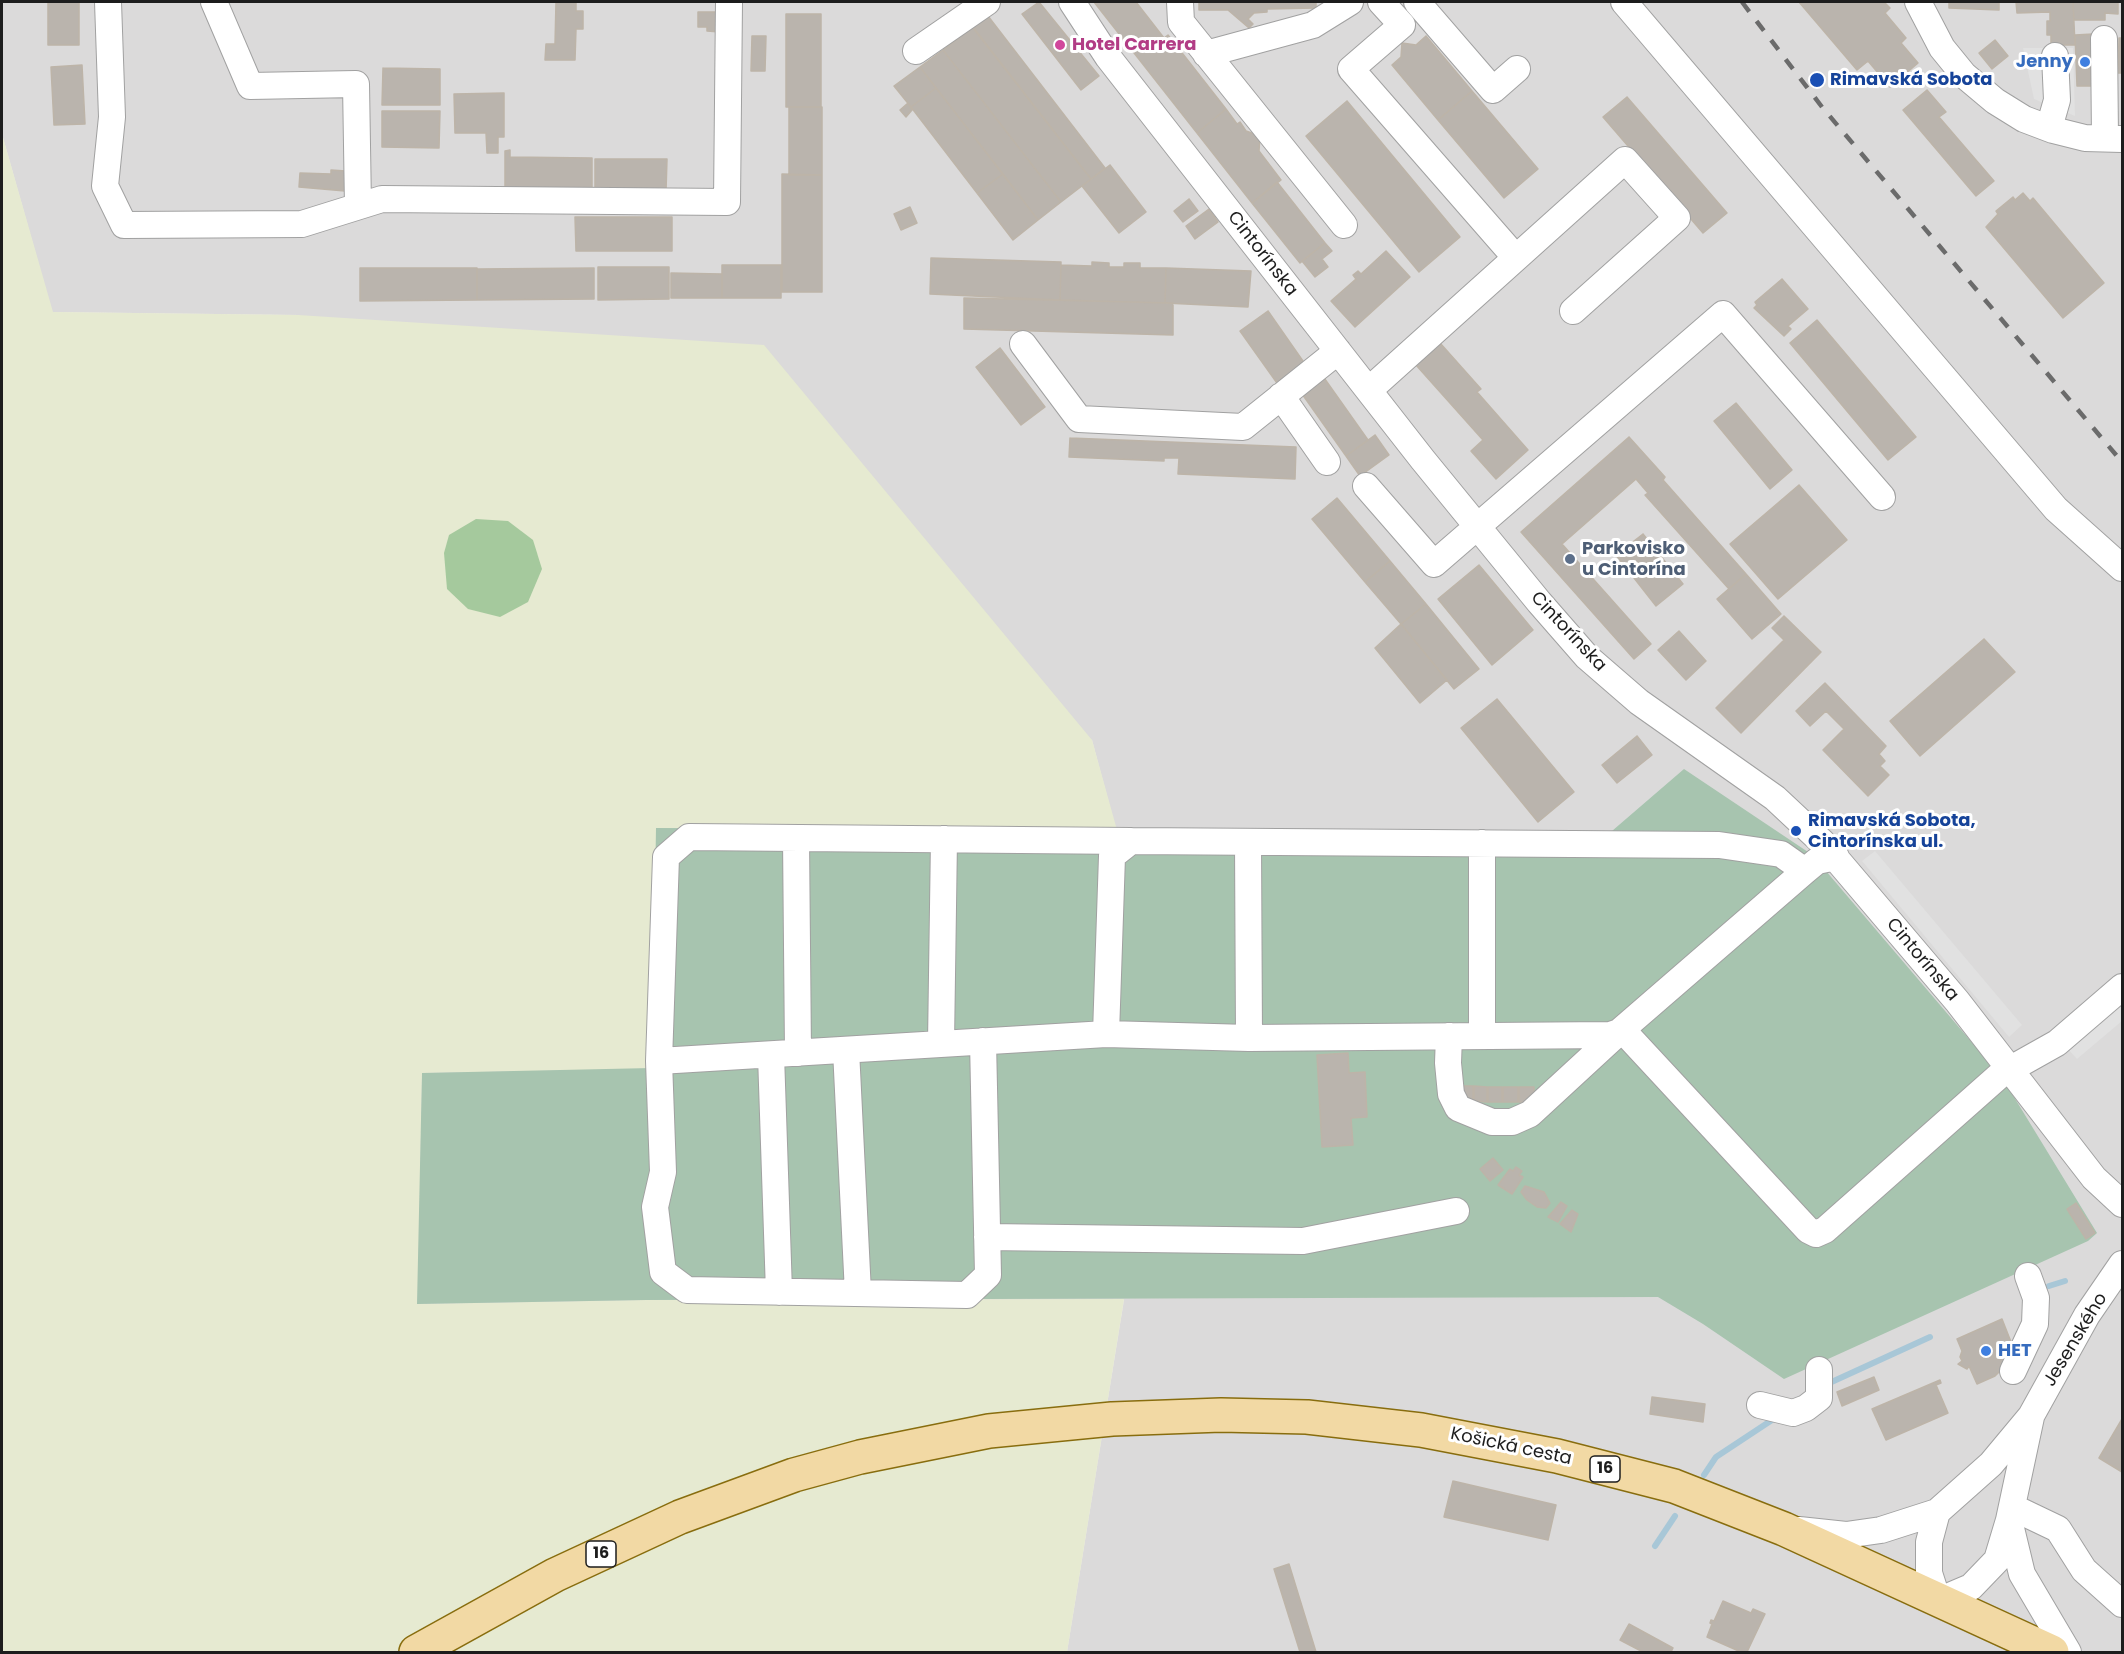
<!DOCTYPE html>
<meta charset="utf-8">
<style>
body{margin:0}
#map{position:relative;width:2124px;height:1654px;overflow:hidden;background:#edebe4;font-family:Poppins,sans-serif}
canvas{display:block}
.frame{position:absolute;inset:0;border:3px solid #1d1d1d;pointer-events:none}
</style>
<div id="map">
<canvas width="2124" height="1654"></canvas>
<div class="frame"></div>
</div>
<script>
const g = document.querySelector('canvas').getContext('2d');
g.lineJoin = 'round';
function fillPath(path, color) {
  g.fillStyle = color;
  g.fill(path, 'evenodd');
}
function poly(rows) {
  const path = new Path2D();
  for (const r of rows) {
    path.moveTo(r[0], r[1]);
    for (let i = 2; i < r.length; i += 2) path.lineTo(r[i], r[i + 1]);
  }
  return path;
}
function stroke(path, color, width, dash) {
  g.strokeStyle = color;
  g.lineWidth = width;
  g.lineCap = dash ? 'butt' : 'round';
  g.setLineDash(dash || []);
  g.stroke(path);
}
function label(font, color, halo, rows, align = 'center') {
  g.font = font + ' Poppins,sans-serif';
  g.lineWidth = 6;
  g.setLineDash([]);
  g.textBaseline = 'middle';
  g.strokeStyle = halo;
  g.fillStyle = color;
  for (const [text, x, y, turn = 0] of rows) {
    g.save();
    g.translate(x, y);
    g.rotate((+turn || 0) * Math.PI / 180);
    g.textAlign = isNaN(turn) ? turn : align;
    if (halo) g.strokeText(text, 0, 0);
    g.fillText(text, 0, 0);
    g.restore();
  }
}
const residential = poly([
 [2,2,2122,2,2122,1652,1067,1652,1124,1300,417,1304,422,1073,656,828,1116,830,1092,740,298,315,52,312,2,134]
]);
const farmland = poly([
 [2,134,53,312,298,315,764,345,1092,740,1117,830,652,1069,422,1073,418,1304,646,1300,1124,1299,1067,1652,2,1652]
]);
const forest = poly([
 [476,519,508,521,533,540,542,569,528,602,500,617,468,609,447,589,444,553,449,535]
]);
const cemetery = poly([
 [1684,769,1808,852,1820,864,2003,1079,2097,1233,2088,1241,1784,1379,1703,1324,1658,1297,646,1300,417,1304,422,1073,652,1068,656,828,1612,831]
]);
const parking = poly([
 [2023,48,2073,48,2075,116,2034,99],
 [1875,851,2022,1025,2009,1037,1862,861],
 [2122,999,2122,1021,2077,1059,2066,1047]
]);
const stream = poly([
 [2049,1286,2065,1281],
 [1825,1385,1930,1337],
 [1704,1475,1716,1457,1772,1420],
 [1655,1546,1675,1516]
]);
const building = poly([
 [48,2,79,2,79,45,48,45,48,2],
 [556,2,576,2,576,11,583,11,583,29,576,29,575,60,545,60,546,44,555,44,556,2],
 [1039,2,1099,76,1081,90,1022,14,1039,2],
 [1094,2,1136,2,1164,38,1168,35,1226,109,1197,133,1094,2],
 [1199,2,1316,2,1316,8,1267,9,1267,12,1254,13,1248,19,1253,24,1249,28,1228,10,1199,10,1199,2],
 [1799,2,1884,2,1890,8,1885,13,1906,38,1901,43,1918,63,1890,87,1868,61,1857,70,1799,2],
 [1949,2,1999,2,1999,10,1949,8,1949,2],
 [2016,2,2073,2,2075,45,2051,45,2051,35,2047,35,2047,21,2050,21,2050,12,2017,13,2016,2],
 [2073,2,2118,2,2118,14,2105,13,2105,20,2074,20,2073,2],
 [698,12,720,12,720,32,707,31,707,27,698,27,698,12],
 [786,14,821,14,821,107,786,107,786,14],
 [988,16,1105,168,1091,179,973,28,988,16],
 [973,27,1091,179,1061,202,943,50,973,27],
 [2093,34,2095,86,2077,86,2075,35,2093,34],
 [752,36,766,36,765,71,751,71,752,36],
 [1426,36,1472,91,1438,120,1392,65,1401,57,1402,43,1416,45,1426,36],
 [2119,38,2122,38,2122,73,2118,73,2119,38],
 [1995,40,2008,56,1992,69,1979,53,1995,40],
 [943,50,1061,202,1038,220,920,67,943,50],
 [82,65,85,124,54,125,51,67,82,65],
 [920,67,936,88,911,107,894,86,920,67],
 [383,68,440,69,440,105,382,105,383,68],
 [936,88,1003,174,977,193,911,107,936,88],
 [1927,90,1946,112,1939,117,1994,181,1976,196,1903,110,1927,90],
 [1472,91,1538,169,1504,198,1438,120,1472,91],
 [504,93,504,137,498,137,498,153,487,153,486,133,455,133,454,94,504,93],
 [1627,97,1727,213,1703,233,1603,117,1627,97],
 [1347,101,1460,237,1419,272,1306,136,1347,101],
 [908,103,912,110,906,117,900,110,908,103],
 [789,107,822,107,822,175,789,175,789,107],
 [1226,109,1237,124,1240,122,1246,131,1260,136,1259,151,1281,180,1252,203,1197,133,1226,109],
 [382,111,440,111,439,148,382,147,382,111],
 [510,150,510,157,592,158,592,190,505,190,505,151,510,150],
 [595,159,667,159,666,191,595,191,595,159],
 [1110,165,1146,212,1119,233,1082,186,1110,165],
 [331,170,346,171,345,191,299,187,300,173,331,174,331,170],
 [782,174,822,175,822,292,782,292,782,174],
 [1003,174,1038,220,1013,240,977,193,1003,174],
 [1277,182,1325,243,1300,263,1252,203,1277,182],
 [2023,193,2030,201,2033,198,2104,283,2063,318,1986,227,1998,214,1996,211,2013,197,2015,200,2023,193],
 [1189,199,1198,211,1183,222,1174,211,1189,199],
 [910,207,917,223,901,230,894,214,910,207],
 [1209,209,1218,222,1195,239,1186,226,1209,209],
 [575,217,672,217,672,251,576,251,575,217],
 [1325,243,1332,251,1322,259,1328,267,1315,277,1302,261,1325,243],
 [1386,251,1410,277,1355,327,1331,301,1356,279,1353,275,1358,271,1361,274,1386,251],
 [931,258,1061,262,1060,300,930,294,931,258],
 [1092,262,1109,263,1109,267,1124,267,1124,263,1140,263,1140,268,1166,268,1165,303,1060,300,1061,265,1092,266,1092,262],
 [722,265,781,265,781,298,722,298,722,265],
 [598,267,669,267,669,299,598,300,598,267],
 [360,268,477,268,477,300,360,301,360,268],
 [594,268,594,299,477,300,477,269,594,268],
 [1166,268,1251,271,1248,307,1165,303,1166,268],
 [671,273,722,274,722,298,671,298,671,273],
 [1782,279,1808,309,1788,326,1791,329,1784,336,1754,308,1757,305,1755,302,1782,279],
 [964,298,1173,303,1173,335,964,329,964,298],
 [1268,311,1305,364,1277,383,1240,331,1268,311],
 [1817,320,1916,437,1888,460,1790,343,1817,320],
 [1440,343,1481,389,1477,392,1528,450,1496,479,1471,451,1483,440,1416,365,1440,343],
 [1000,348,1045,407,1021,425,976,367,1000,348],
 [1322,375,1368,440,1346,456,1300,391,1322,375],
 [1736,403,1792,470,1770,489,1714,421,1736,403],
 [1375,435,1389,455,1360,476,1346,456,1375,435],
 [1629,437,1665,477,1663,480,1746,574,1729,589,1645,495,1648,493,1636,479,1562,544,1651,644,1634,659,1521,532,1629,437],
 [1070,438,1296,447,1295,479,1178,474,1179,458,1164,458,1164,461,1069,457,1070,438],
 [1799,485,1847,540,1778,599,1730,544,1799,485],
 [1337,498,1390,561,1365,582,1312,519,1337,498],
 [1643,534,1683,584,1656,606,1616,555,1643,534],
 [1390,561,1426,604,1401,624,1365,582,1390,561],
 [1479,565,1533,630,1492,665,1438,599,1479,565],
 [1746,574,1781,614,1752,639,1717,599,1746,574],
 [1426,604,1479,669,1454,689,1401,624,1426,604],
 [1784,616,1821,652,1741,733,1716,708,1784,640,1772,628,1784,616],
 [1401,624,1447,680,1420,703,1375,648,1401,624],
 [1679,631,1706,661,1686,680,1658,650,1679,631],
 [1984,639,2015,672,1920,756,1890,721,1984,639],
 [1825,683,1886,746,1879,754,1885,761,1880,766,1889,775,1868,796,1823,750,1844,729,1826,711,1810,726,1796,711,1825,683],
 [1497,699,1574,792,1538,822,1461,728,1497,699],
 [1637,736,1652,755,1617,783,1602,765,1637,736],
 [1348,1053,1349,1073,1365,1072,1367,1117,1351,1118,1353,1145,1322,1147,1317,1055,1348,1053],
 [1461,1086,1473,1086,1473,1102,1461,1102,1461,1086],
 [1474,1086,1487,1087,1487,1102,1474,1101,1474,1086],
 [1488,1087,1502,1087,1502,1102,1488,1102,1488,1087],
 [1503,1087,1518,1087,1518,1102,1503,1102,1503,1087],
 [1519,1087,1534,1087,1534,1103,1519,1102,1519,1087],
 [1493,1158,1503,1170,1490,1181,1480,1169,1493,1158],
 [1516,1167,1522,1171,1519,1175,1523,1177,1512,1194,1498,1185,1510,1169,1513,1171,1516,1167],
 [1525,1186,1544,1192,1550,1203,1546,1208,1537,1207,1527,1200,1521,1192,1525,1186],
 [1561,1202,1567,1206,1558,1222,1548,1217,1561,1202],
 [2076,1203,2095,1233,2086,1239,2067,1209,2076,1203],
 [1572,1210,1578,1214,1571,1232,1560,1224,1572,1210],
 [2002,1319,2011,1342,2007,1364,1995,1376,1977,1384,1969,1366,1967,1369,1958,1364,1962,1361,1960,1357,1962,1351,1957,1339,2002,1319],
 [1874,1377,1879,1390,1842,1406,1837,1392,1874,1377],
 [1940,1380,1941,1383,1936,1385,1948,1413,1886,1440,1872,1409,1940,1380],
 [1652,1397,1705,1404,1703,1422,1650,1414,1652,1397],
 [2122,1419,2122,1472,2099,1458,2122,1419],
 [1453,1481,1556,1505,1548,1540,1444,1517,1453,1481],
 [1289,1564,1316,1652,1300,1652,1274,1569,1289,1564],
 [1723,1601,1751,1613,1753,1609,1765,1614,1747,1652,1741,1652,1707,1637,1712,1624,1710,1623,1711,1620,1714,1621,1723,1601],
 [1629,1624,1673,1648,1671,1652,1643,1652,1620,1640,1629,1624]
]);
const minor = poly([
 [108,2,112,117,105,186,124,225,302,224,382,199,727,202,729,2],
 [214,2,250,86,356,84,358,206],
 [1072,2,1108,57,1423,460,1539,602,1587,657,1639,702,1775,798,1822,842,1957,1001,2094,1178,2122,1204],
 [1180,2,1181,22,1344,225],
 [1381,2,1402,25,1351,69,1516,258],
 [1417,2,1493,90,1517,69],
 [1624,2,2056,509,2122,568],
 [1918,2,1942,48,1964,75,1995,101,2024,119,2053,130,2085,138,2122,139],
 [2104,39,2105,138],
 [916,51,987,2],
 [1206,54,1313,25,1350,2],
 [2049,128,2057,100,2055,56],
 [1023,344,1079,419,1243,427,1338,351],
 [1369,390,1625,160,1677,218,1573,311],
 [1281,396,1327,462],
 [1366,486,1434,564,1723,314,1882,497],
 [796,838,798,1053],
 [1248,842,1249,1038],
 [1106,1034,1112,856,1131,841,1719,845,1781,854,1805,871],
 [1482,1034,1482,843],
 [1449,1036,1448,1063,1451,1094,1458,1108,1492,1122,1512,1122,1530,1114,1619,1032,1629,1037,1808,1230,1816,1234,1825,1230,2000,1075,2057,1043,2122,987],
 [983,1041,988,1275,967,1295,687,1290,663,1272,655,1207,663,1172,659,1061,666,857,689,837,1131,841],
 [941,1043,944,839],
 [846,1050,858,1293],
 [771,1055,779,1292],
 [659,1061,1106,1034,1249,1038,1610,1035,1619,1032,1805,871,1817,861,1836,857],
 [987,1237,1303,1241,1456,1211],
 [2013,1371,2035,1324,2036,1298,2028,1276],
 [1760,1405,1793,1413,1806,1408,1819,1398,1819,1370],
 [2031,1417,2009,1520,2022,1574,2068,1652],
 [2012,1507,2058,1529,2084,1570,2122,1604],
 [1937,1512,1929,1542,1929,1573,1938,1601,1971,1587,1997,1560,2009,1520],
 [1799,1530,1846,1535,1881,1530,1937,1512,1991,1464,2031,1416,2087,1315,2122,1264]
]);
const major = poly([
 [416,1652,555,1575,680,1517,794,1475,860,1457,989,1431,1112,1419,1221,1415,1307,1417,1421,1430,1557,1456,1674,1486,1784,1529,2052,1652]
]);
const rail = poly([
 [1742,2,1822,107,2122,462]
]);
const markers = [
 [1060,45,6,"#d1479c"],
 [2085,62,6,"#3f7fe0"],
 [1817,80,8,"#1a4fb4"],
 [1570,559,6,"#5c6f8a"],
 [1796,831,6,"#1a4fb4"],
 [1986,1351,6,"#3f7fe0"]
];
const shields = [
 [1605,1469,30],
 [601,1554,30]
];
const shieldNames = [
 ["16",1605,1469],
 ["16",601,1554]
];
const hotelNames = [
 ["Hotel Carrera",1072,45]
];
const shopNames = [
 ["Jenny",2073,62],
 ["HET",1998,1351,"left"]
];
const transitNames = [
 ["Rimavská Sobota",1830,80],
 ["Rimavská Sobota,",1808,821],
 ["Cintorínska ul.",1808,842]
];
const streetNames = [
 ["Cintorínska",1262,254,52],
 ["Cintorínska",1568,632,47],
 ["Cintorínska",1922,960,50],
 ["Jesenského",2076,1340,-59],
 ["Košická cesta",1511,1447,12]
];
const serviceNames = [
 ["Parkovisko",1582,549],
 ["u Cintorína",1582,570]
];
fillPath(residential, '#dbdada');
fillPath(farmland, '#e6ead1');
fillPath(forest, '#a5c99d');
fillPath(cemetery, '#a7c4af');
fillPath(parking, '#e1e1e1');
stroke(stream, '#a8c7d7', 6);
fillPath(building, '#bab4ad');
stroke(building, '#bdb4a8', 1.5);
stroke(minor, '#a1a1a1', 28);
stroke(major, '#886d0e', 36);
stroke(minor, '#fff', 26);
stroke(major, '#f2d9a4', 33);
stroke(rail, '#6b6b6b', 4.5, [12, 12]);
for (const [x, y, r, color] of markers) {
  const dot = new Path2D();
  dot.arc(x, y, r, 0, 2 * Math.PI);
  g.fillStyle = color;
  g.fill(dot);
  stroke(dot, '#fff', 2);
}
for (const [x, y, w] of shields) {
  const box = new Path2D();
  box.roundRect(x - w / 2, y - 13, w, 26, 4.5);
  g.fillStyle = '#fff';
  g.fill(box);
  stroke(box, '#1d1d1d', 1.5);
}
label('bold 16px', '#1d1d1d', null, shieldNames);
label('bold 18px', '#b23c85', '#fff', hotelNames, 'left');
label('bold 18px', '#366cbe', '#fff', shopNames, 'right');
label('bold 18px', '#164399', '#fff', transitNames, 'left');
label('18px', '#1d1d1d', '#fff', streetNames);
label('bold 18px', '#4e5e75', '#fff', serviceNames, 'left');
</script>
